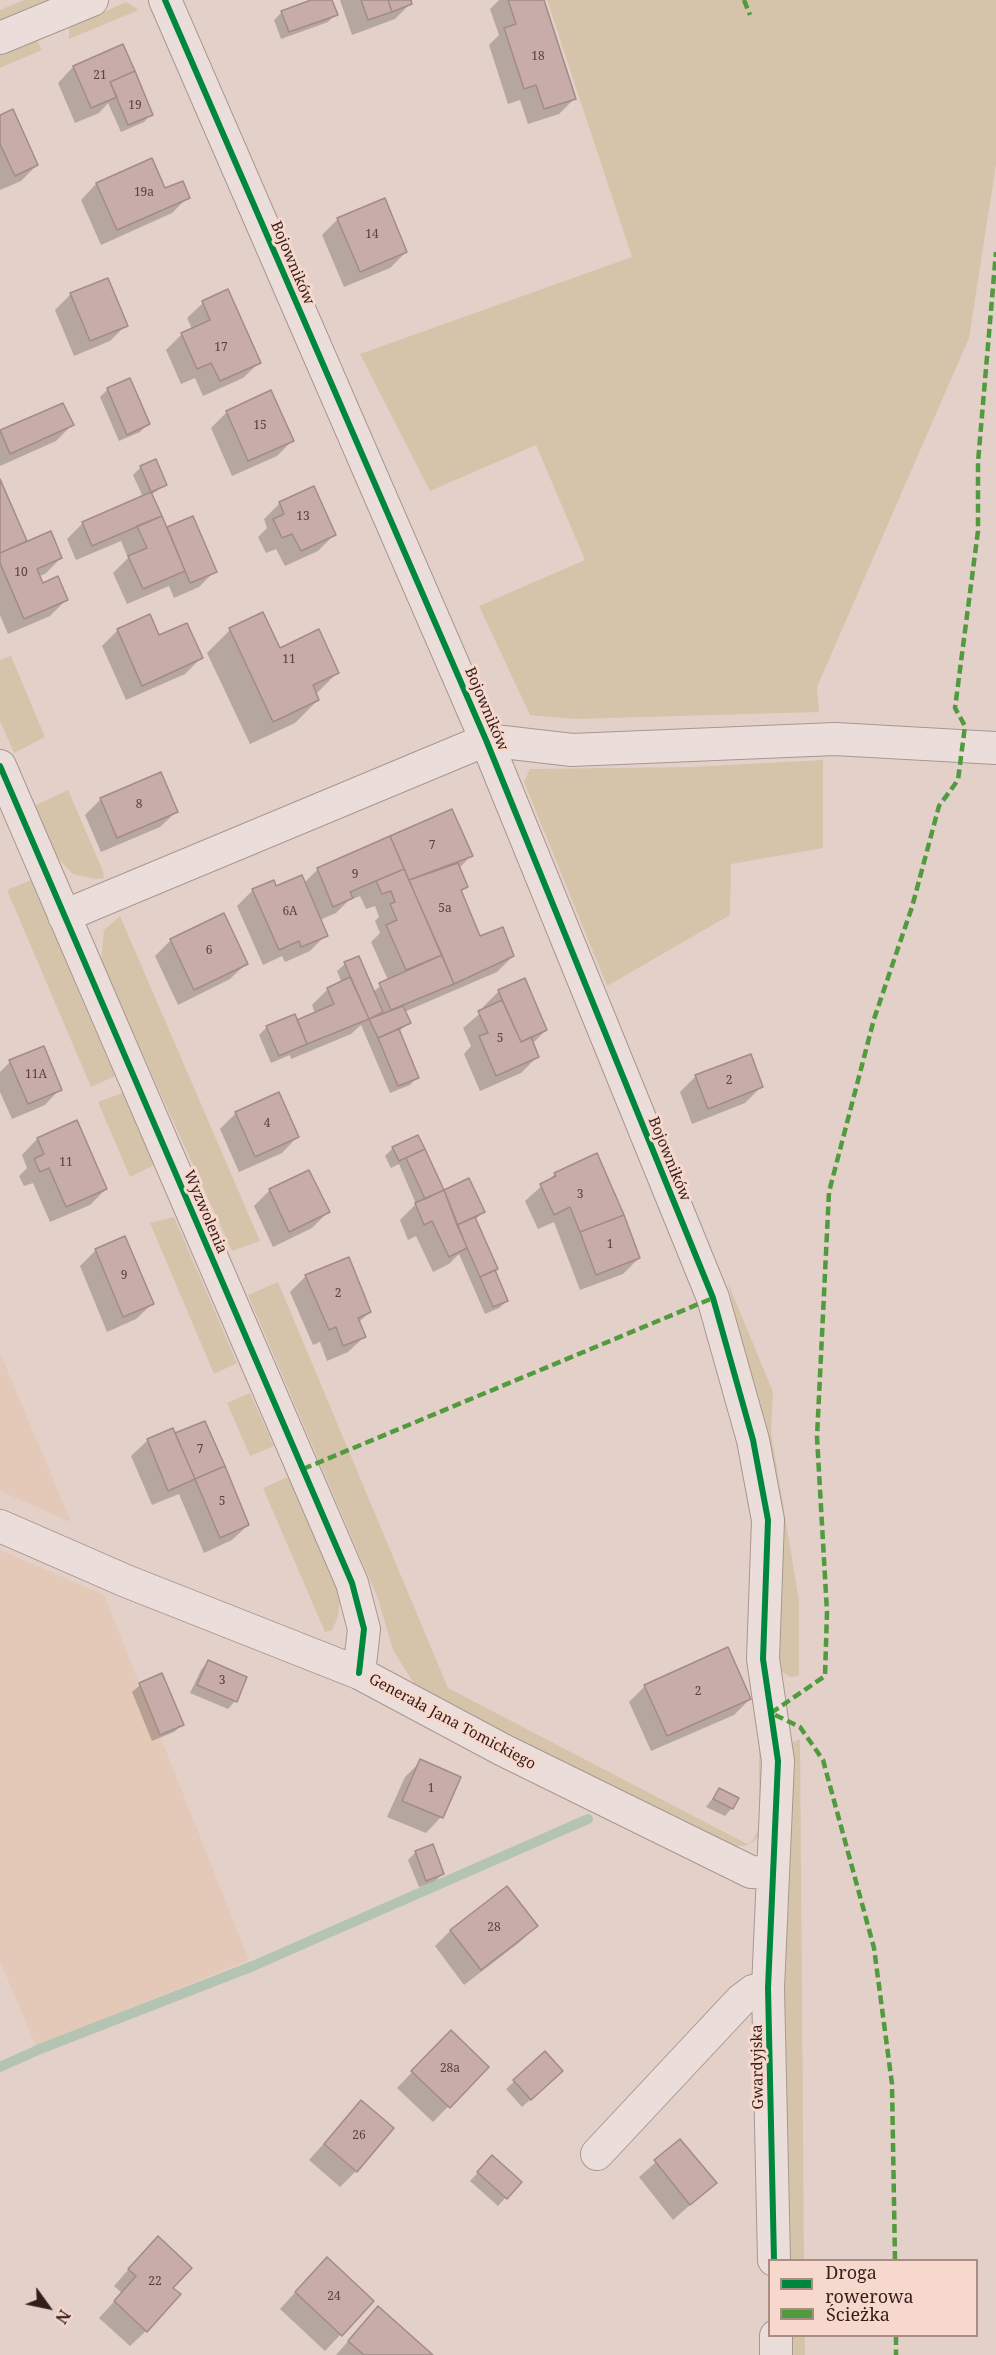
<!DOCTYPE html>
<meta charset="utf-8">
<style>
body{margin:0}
#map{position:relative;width:996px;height:2355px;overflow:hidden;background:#e3d0c8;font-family:"Noto Serif",serif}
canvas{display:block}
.legend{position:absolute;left:768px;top:2259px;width:210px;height:78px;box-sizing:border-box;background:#f6d8cc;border:2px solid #a98d85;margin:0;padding:8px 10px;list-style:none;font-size:18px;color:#351d1b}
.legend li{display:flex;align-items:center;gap:12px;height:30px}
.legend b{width:30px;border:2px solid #a98d85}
.north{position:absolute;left:18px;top:2277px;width:60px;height:60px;-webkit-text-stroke:4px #f6d8cc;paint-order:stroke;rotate:123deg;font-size:16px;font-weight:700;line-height:24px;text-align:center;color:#351d1b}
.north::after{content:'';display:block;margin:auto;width:21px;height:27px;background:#351d1b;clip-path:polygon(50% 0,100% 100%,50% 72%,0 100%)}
</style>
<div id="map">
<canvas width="996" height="2355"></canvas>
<ul class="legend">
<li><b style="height:8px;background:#00873e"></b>Droga rowerowa</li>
<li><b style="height:8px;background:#519a3e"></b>Ścieżka</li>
</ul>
<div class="north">N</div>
</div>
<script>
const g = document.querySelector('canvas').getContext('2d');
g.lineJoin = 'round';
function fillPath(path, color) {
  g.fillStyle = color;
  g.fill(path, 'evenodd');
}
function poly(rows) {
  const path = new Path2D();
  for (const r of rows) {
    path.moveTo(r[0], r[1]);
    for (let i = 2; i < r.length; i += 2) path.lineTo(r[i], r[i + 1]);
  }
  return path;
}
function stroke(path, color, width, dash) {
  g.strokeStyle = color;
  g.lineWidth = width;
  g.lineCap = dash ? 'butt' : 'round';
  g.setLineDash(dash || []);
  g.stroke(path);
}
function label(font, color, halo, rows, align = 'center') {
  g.font = font + ' "Noto Serif",serif';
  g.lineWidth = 6;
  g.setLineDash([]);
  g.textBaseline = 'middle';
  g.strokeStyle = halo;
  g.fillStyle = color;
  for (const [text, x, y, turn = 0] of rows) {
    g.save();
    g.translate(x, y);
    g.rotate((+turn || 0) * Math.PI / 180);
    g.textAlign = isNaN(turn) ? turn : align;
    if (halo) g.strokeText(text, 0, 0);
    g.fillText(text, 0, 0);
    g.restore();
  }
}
const farmland = poly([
 [0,1353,40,1448,71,1522,0,1491],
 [0,1550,104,1595,249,1960,36,2046,0,1961]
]);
const green = poly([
 [24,0,50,0,0,20,0,10],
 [547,0,996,0,996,164,969,338,817,687,819,712,574,719,530,715,479,606,585,560,536,445,430,491,360,354,632,257],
 [126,2,139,10,69,39,69,27],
 [37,40,42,50,0,68,0,55],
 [11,656,45,737,14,753,0,721,0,660],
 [823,760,823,848,731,864,730,915,607,986,524,782,530,769,692,767],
 [68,790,103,871,104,878,95,879,73,874,58,858,34,806],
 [31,880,115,1076,91,1087,7,890],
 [120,916,260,1241,232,1251,101,962,104,930],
 [125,1092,154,1165,130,1177,98,1102],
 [174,1217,237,1363,214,1374,150,1223],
 [278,1282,448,1688,749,1845,759,1830,759,1728,768,1739,766,1830,749,1845,731,1847,444,1706,415,1685,393,1650,378,1599,248,1295],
 [728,1283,773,1392,771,1433,799,1600,799,1676,790,1677,780,1670,772,1647,778,1520],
 [250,1393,274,1446,250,1456,227,1403],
 [288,1477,327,1560,340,1598,338,1617,332,1630,325,1632,263,1488],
 [800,1739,804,2260,787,2260,784,2152,785,1931,793,1742],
 [789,2336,805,2336,805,2355,790,2355]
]);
const shadow = poly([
 [315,0,331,0,336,14,328,22,281,39,274,20,282,12],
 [340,0,409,0,411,3,395,19,352,35],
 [499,0,542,0,575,98,559,114,528,124,520,100,508,104,489,45,499,35,490,9],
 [122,46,151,114,144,122,121,132,108,103,99,113,75,123,58,83,73,67],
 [0,117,37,165,21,181,0,190],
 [96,184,165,190,188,197,172,213,101,245,81,200],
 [338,219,406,252,390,268,344,287,322,235],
 [71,294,126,325,110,341,74,356,55,310],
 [203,303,259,363,243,378,203,396,195,378,181,384,166,350,182,334,192,329,187,318],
 [108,389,148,424,140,432,119,441,100,397],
 [63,404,72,425,56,441,0,466,0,432],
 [227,412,292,441,277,456,232,476,211,428],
 [141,467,165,485,151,495,166,529,193,518,215,571,199,587,174,598,169,586,127,604,113,573,128,558,121,541,76,560,67,539,83,523,143,497,133,475],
 [0,483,26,543,61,558,45,574,39,576,43,585,66,600,50,616,8,634,0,615],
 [313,488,334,535,318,551,285,566,276,549,266,553,258,537,267,528,264,519,279,504],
 [262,614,279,650,338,672,315,695,318,700,295,723,250,744,207,653,230,630],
 [118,630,159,637,201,658,185,674,126,700,102,646],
 [101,799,176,812,160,827,101,852,85,815],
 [451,811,471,856,459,868,466,887,460,893,479,938,513,956,497,972,404,1012,409,1023,398,1032,417,1077,410,1085,390,1093,361,1025,351,1034,291,1059,290,1055,271,1063,259,1035,267,1027,296,1022,315,1013,312,1005,328,989,342,983,337,971,345,964,373,992,388,980,371,942,380,933,375,921,379,917,375,906,366,909,360,896,348,901,336,913,320,920,326,935,310,951,285,962,282,956,263,965,237,906,253,890,304,883,317,870],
 [171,940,246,964,230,979,178,1005,155,956],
 [499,991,546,1030,532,1044,537,1057,521,1073,480,1091,464,1054,471,1046,463,1028,484,1010,483,1007],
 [10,1062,60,1089,45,1105,12,1119,0,1092,0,1072],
 [696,1076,761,1087,745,1103,692,1124,680,1092],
 [236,1113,297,1137,282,1153,239,1172,220,1129],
 [76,1122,106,1189,90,1205,50,1222,33,1183,24,1186,19,1176,27,1168,22,1155,37,1139],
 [418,1137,443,1191,483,1212,475,1220,507,1301,499,1308,485,1314,459,1254,449,1264,433,1272,416,1236,408,1240,400,1220,416,1204,399,1164,391,1168,385,1156,393,1148],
 [555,1174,639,1258,623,1274,580,1290,554,1222,538,1229,525,1201],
 [270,1190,328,1212,312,1228,273,1247,254,1206],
 [96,1250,152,1304,136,1319,107,1332,80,1266],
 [306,1276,370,1312,358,1323,364,1337,348,1352,327,1361,320,1342,313,1345,290,1292],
 [172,1430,248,1525,232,1540,204,1553,179,1494,152,1505,131,1456,147,1441],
 [208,1662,245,1678,235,1701,228,1709,190,1693,201,1670],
 [162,1675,182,1725,174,1732,152,1741,132,1692,140,1685],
 [645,1686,750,1699,734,1715,651,1751,629,1702],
 [421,1761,441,1817,426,1833,387,1817,405,1777],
 [719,1790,732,1808,725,1816,706,1807],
 [416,1852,442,1874,435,1882,419,1887,408,1860],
 [507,1888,536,1926,520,1942,464,1985,435,1946,450,1931],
 [435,2048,487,2067,433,2122,397,2088],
 [545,2053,554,2079,522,2107,506,2089],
 [361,2102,356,2171,340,2187,309,2160],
 [680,2141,715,2183,673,2220,639,2177],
 [485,2165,520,2182,498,2206,470,2181],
 [142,2254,171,2288,146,2331,130,2346,99,2318,122,2293,114,2286],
 [311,2275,372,2301,325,2351,280,2309],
 [363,2324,431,2355,336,2355]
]);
const stream = poly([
 [0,2067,40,2049,253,1966,588,1819]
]);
const building = poly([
 [311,0,332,0,338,15,289,32,281,11,311,0],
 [361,0,388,0,392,12,368,20,361,0],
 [388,0,411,0,412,4,392,12,388,0],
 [508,0,544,0,576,99,544,109,536,85,524,89,504,28,516,24,508,0],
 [123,44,135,71,110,82,117,97,91,108,73,66,123,44],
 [135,71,153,115,128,125,110,82,135,71],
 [13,109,38,165,15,176,0,144,0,115,13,109],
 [152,158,165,188,183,181,190,198,117,230,96,183,152,158],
 [385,198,407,252,360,272,337,218,385,198],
 [108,278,128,326,90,341,70,293,108,278],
 [228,289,261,363,220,381,211,363,197,369,181,333,210,320,202,301,228,289],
 [130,378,150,424,127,435,107,388,130,378],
 [271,390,294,441,248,461,226,411,271,390],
 [63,403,74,425,10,454,0,430,63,403],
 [156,459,167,485,151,492,140,466,156,459],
 [0,479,27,541,0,553,0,479],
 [314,486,336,535,301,551,292,534,282,538,273,519,284,514,279,502,314,486],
 [151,492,162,516,92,546,82,522,151,492],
 [162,516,185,571,143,589,128,556,147,548,137,526,162,516],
 [193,516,217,572,190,583,167,527,193,516],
 [51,531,62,558,37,569,43,583,58,576,68,600,24,619,0,563,0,553,51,531],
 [263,612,280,648,319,629,339,673,313,685,319,700,273,722,229,628,263,612],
 [150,614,159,635,187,623,203,658,142,686,117,629,150,614],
 [161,772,178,812,117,838,100,798,161,772],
 [452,809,473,856,409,880,390,836,452,809],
 [390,836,404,869,350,892,353,898,333,907,317,868,390,836],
 [458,863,468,887,461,890,480,936,503,927,514,956,454,984,409,880,458,863],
 [404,869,442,955,406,970,386,925,397,920,390,904,395,902,391,891,382,894,376,881,404,869],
 [302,875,328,936,301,947,299,941,279,950,252,889,274,880,276,886,302,875],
 [224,913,248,964,194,990,170,939,224,913],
 [442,955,454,984,391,1010,379,983,442,955],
 [359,956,383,1012,369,1019,344,962,359,956],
 [350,977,369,1019,307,1044,297,1020,334,1004,327,988,350,977],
 [525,978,547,1030,521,1042,498,990,525,978],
 [502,1000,521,1042,531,1037,539,1057,496,1076,479,1036,488,1033,478,1011,502,1000],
 [403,1006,411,1023,378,1038,369,1019,403,1006],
 [295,1014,307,1044,279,1056,266,1026,295,1014],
 [399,1029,419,1078,398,1086,378,1038,399,1029],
 [44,1046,62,1090,28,1104,9,1060,44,1046],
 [751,1054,763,1087,708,1109,695,1075,751,1054],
 [279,1092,299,1137,255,1157,235,1112,279,1092],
 [77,1120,107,1189,66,1207,49,1168,40,1172,34,1159,44,1154,37,1138,77,1120],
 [418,1135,425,1149,399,1161,392,1147,418,1135],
 [425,1149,444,1190,425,1199,406,1158,425,1149],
 [597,1153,624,1215,580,1232,570,1207,554,1215,540,1184,556,1176,554,1173,597,1153],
 [309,1170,330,1212,289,1232,269,1189,309,1170],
 [469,1178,485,1212,457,1225,444,1190,469,1178],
 [444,1190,467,1248,449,1257,432,1221,424,1225,415,1203,444,1190],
 [624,1215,640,1258,596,1275,580,1232,624,1215],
 [475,1217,498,1269,480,1277,457,1225,475,1217],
 [125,1236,154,1304,123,1317,95,1249,125,1236],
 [349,1257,371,1312,358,1318,366,1337,343,1346,336,1327,329,1330,305,1275,349,1257],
 [495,1270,508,1301,493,1307,480,1277,495,1270],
 [205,1421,225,1466,195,1479,175,1433,205,1421],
 [173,1428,195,1479,168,1491,147,1439,173,1428],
 [225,1466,249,1525,220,1538,195,1479,225,1466],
 [728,1647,751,1699,667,1736,644,1685,728,1647],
 [208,1660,247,1677,237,1702,197,1685,208,1660],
 [162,1673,184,1725,160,1735,139,1683,162,1673],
 [420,1759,461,1777,443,1818,402,1801,420,1759],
 [719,1788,739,1798,733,1809,713,1799,719,1788],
 [433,1844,444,1874,426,1881,415,1851,433,1844],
 [507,1886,538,1926,481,1970,450,1930,507,1886],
 [451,2030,489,2067,450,2108,411,2071,451,2030],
 [545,2051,563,2071,531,2100,513,2080,545,2051],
 [361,2100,394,2128,357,2172,324,2144,361,2100],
 [680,2139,717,2183,690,2205,654,2160,680,2139],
 [492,2155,522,2182,507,2199,477,2172,492,2155],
 [158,2236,192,2268,173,2288,181,2294,147,2332,114,2301,136,2276,128,2269,158,2236],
 [327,2257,374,2301,342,2336,295,2292,327,2257],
 [378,2306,433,2355,364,2355,348,2341,378,2306]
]);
const street = poly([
 [165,0,486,740,713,1298,753,1440,768,1520,763,1659,778,1761,768,1988,774,2260],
 [0,38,92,0],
 [0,766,352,1583,364,1629,359,1673],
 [64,916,486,740,572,750,835,739,996,748],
 [0,1526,126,1581,359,1673,503,1750,751,1872,773,1873],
 [597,2154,741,2000,753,1991,768,1988],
 [776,2336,776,2355]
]);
const quiet = poly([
 [744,0,750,15],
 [303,1469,713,1298],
 [895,2260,892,2084,874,1948,823,1760,800,1727,771,1713,825,1676,827,1612,817,1437,829,1192,874,1019,912,907,939,806,958,780,965,726,955,708,978,531,978,462,996,252],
 [896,2336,896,2355]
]);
const cycleway = poly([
 [165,0,486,740,713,1298,753,1440,768,1520,763,1659,778,1761,768,1988,774,2260],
 [0,766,352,1583,364,1629,359,1673]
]);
const numberNames = [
 ["18",538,57],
 ["21",100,76],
 ["19",135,106],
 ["19a",144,193],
 ["14",372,235],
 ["17",221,348],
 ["15",260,426],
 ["13",303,517],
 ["10",21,573],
 ["11",289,660],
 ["8",139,805],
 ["7",432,846],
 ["9",355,875],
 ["5a",445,909],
 ["6A",290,912],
 ["6",209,951],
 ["5",500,1039],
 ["11A",36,1075],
 ["2",729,1081],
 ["4",267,1124],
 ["11",66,1163],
 ["3",580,1195],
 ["1",610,1245],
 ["9",124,1276],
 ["2",338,1294],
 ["7",200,1450],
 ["5",222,1502],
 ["3",222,1681],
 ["2",698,1692],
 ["1",431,1789],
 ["28",494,1928],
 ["28a",450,2069],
 ["26",359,2136],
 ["22",155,2282],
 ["24",334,2297]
];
const streetNames = [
 ["Bojowników",292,263,67],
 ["Bojowników",486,709,67],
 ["Bojowników",669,1159,68],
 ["Wyzwolenia",205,1212,67],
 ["Generała Jana Tomickiego",452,1722,28],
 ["Gwardyjska",758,2067,-91]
];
fillPath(farmland, '#e4c8b8');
fillPath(green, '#d6c4aa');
fillPath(shadow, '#0003');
stroke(stream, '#b4c4b2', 10);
fillPath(building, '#c7aca9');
stroke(building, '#a38b88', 1.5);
stroke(street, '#a79692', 34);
stroke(street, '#ebdeda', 32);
stroke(quiet, '#519a3e', 4.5, [9, 4.5]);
stroke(cycleway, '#00873e', 6);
label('12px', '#5a413e', null, numberNames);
label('15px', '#351d1b', '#f6d8cc', streetNames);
</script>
